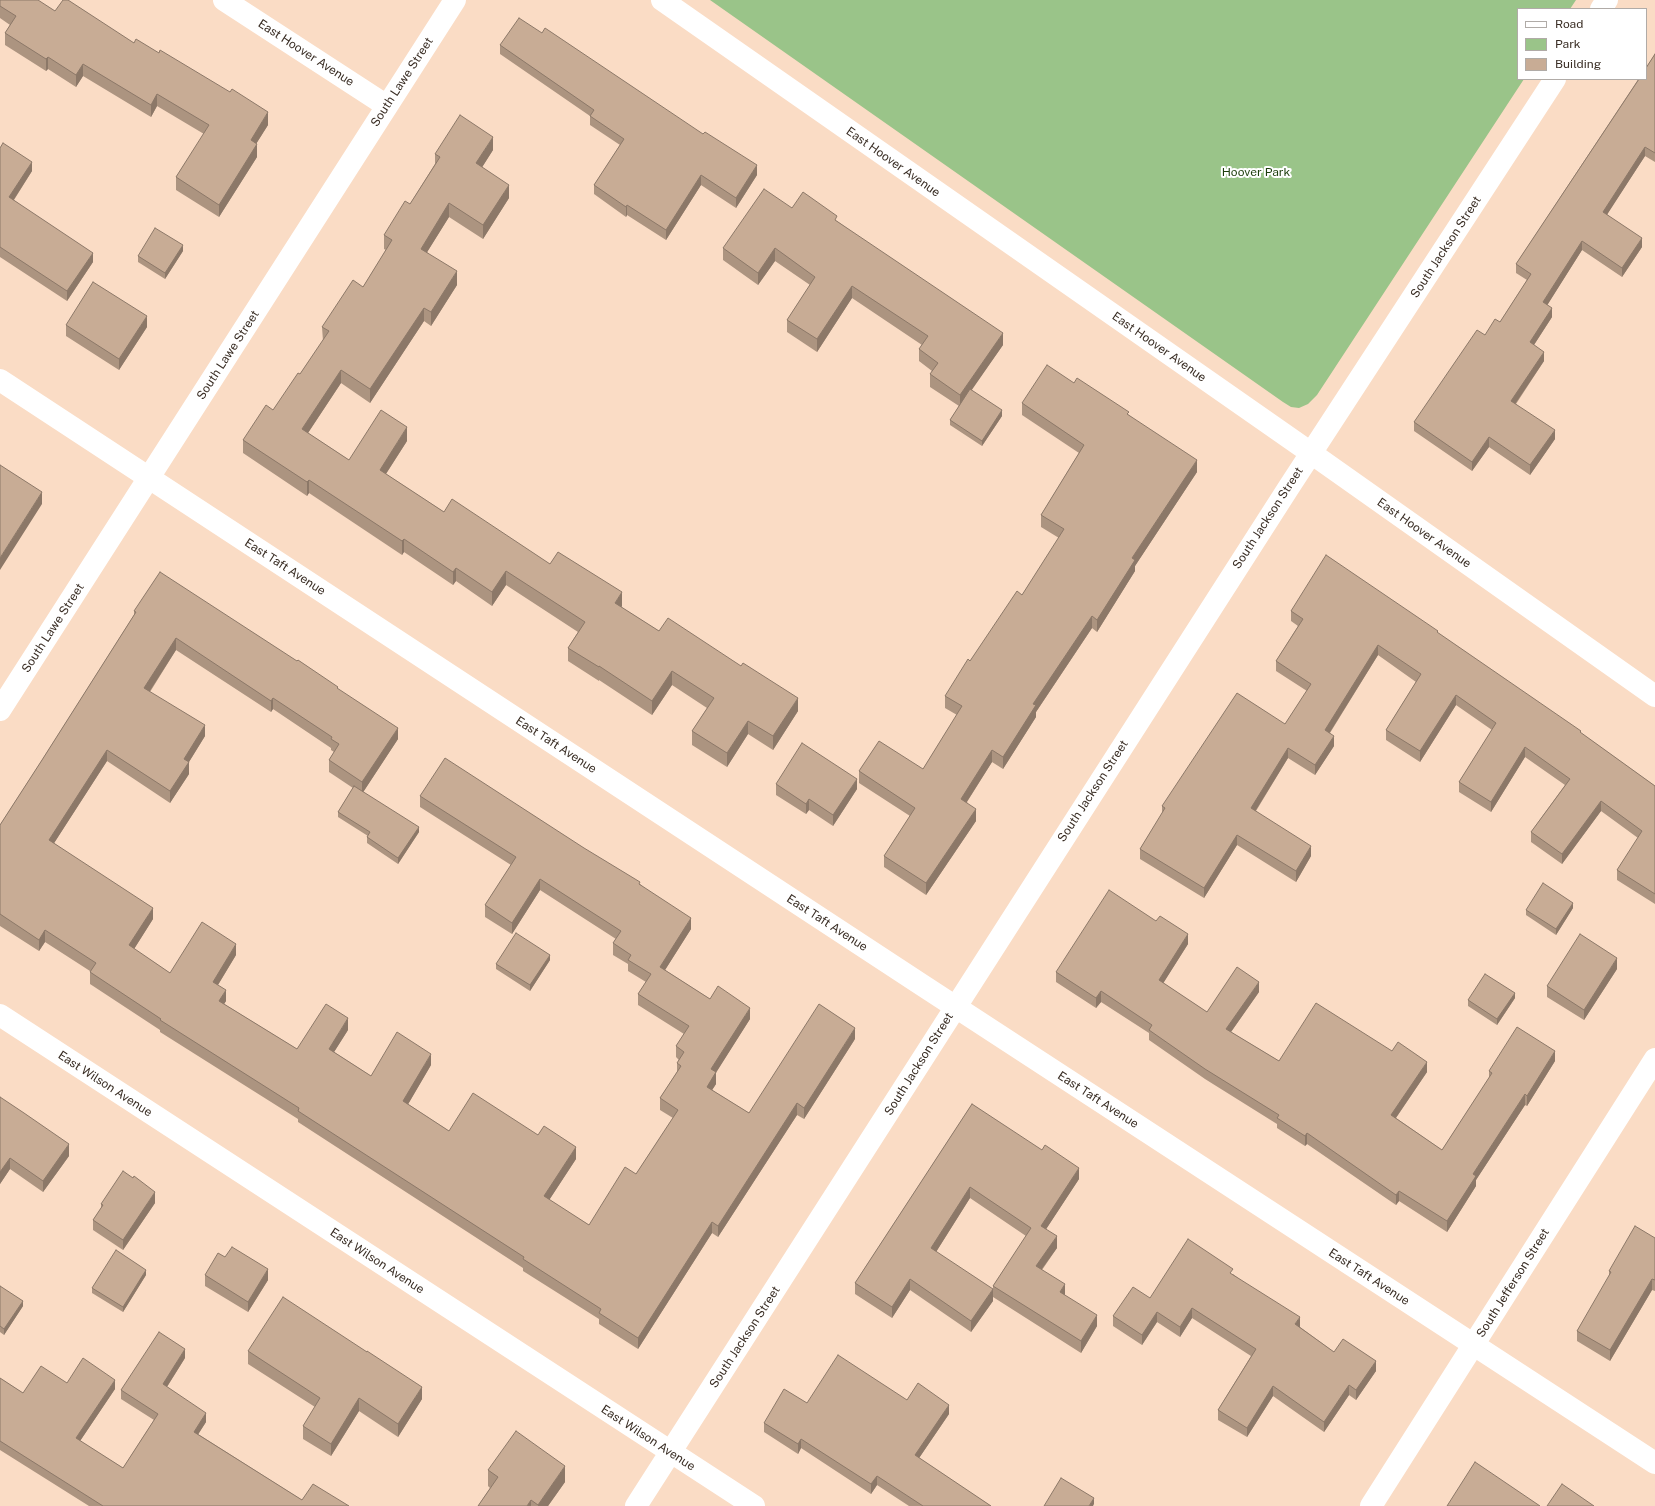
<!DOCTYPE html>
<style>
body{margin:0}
#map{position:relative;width:1655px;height:1506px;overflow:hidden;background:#fadcc5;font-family:"Public Sans",sans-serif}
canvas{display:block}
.legend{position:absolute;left:1517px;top:8px;width:130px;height:72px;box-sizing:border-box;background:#fff;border:1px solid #b0aba7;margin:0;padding:5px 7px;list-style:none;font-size:12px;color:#392d24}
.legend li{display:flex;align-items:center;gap:8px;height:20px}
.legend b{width:20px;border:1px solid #b0aba7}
</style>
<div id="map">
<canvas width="1655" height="1506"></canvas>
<ul class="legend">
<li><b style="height:5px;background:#fff"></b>Road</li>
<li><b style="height:11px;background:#9ac489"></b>Park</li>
<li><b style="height:11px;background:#c8ac95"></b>Building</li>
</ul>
</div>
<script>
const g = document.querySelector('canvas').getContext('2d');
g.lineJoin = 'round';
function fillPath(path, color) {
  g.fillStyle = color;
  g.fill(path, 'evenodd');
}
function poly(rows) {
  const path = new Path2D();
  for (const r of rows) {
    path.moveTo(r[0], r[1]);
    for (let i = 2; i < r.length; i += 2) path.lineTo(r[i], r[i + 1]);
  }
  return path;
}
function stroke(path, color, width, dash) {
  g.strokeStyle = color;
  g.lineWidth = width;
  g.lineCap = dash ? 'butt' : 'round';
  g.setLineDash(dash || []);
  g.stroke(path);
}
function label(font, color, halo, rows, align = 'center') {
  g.font = font + ' "Public Sans",sans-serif';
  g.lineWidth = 4;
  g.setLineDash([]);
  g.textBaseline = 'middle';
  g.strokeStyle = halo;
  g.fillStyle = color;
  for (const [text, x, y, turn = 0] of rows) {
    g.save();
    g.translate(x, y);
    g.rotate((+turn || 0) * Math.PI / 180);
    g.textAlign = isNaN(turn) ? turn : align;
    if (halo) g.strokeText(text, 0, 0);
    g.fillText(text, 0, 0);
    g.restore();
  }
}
const green = poly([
 [710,0,1576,0,1570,9,1518,9,1518,79,1524,79,1317,395,1308,404,1299,408,1291,407,1283,402]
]);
const minor = poly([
 [224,0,387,106],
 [662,0,1311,453,1655,696],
 [1601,9,1607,0],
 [0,710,455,0],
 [0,1015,754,1506],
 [636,1506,1289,487,1555,79],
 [1371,1506,1655,1059]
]);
const tertiary = poly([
 [0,380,922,985,1655,1463]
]);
const wall = poly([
 [0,0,55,11,134,43,268,125,256,144,257,157,219,217,176,190,176,177,204,134,157,106,151,117,83,76,76,87,48,69,46,71,5,45,5,33,10,25,0,18],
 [542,33,757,175,736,208,701,185,666,240,627,215,626,217,594,194,594,185,620,145,590,125,590,116,500,54,500,45],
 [1655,54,1655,162,1645,156,1607,214,1642,247,1622,277,1582,250,1547,305,1552,317,1534,345,1544,361,1516,404,1555,439,1530,475,1489,447,1472,471,1414,431,1414,422,1485,335,1500,322,1527,280,1516,273,1516,264],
 [0,148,32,171,14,200,93,262,67,301,0,257],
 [493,150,482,167,509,198,483,239,449,217,427,252,457,285,431,326,424,321,370,403,341,383,308,433,349,460,407,441,386,474,444,512,550,564,622,606,621,607,659,631,798,711,773,750,748,734,727,767,692,745,692,731,707,708,672,685,652,715,599,680,599,681,568,661,568,648,578,632,506,585,492,606,456,581,453,585,404,552,402,555,309,493,307,496,243,453,243,440,273,410,300,374,323,341,322,327,363,287,386,250,384,249,384,235,410,204,435,164,435,154],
 [792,208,837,221,1003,345,971,390,1002,416,982,446,950,425,950,420,959,406,930,387,930,374,932,371,919,361,919,349,922,345,852,298,817,352,787,332,787,320,810,285,775,261,758,285,723,260,723,248],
 [183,251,165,279,138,262,138,256],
 [66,325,147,327,119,370,66,336],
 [1074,383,1129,415,1197,472,1135,566,1135,571,1097,632,1092,628,1036,712,1036,717,1003,769,992,762,967,802,976,821,926,895,884,867,884,856,910,816,859,783,859,771,923,769,957,715,945,708,945,696,970,661,1022,595,1059,538,1041,527,1041,515,1079,453,1022,415,1022,403],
 [134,611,338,689,398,739,363,792,419,832,398,864,367,843,367,837,368,836,338,817,338,812,353,788,329,772,329,760,334,752,331,750,331,748,273,709,271,712,176,650,150,692,205,736,189,762,189,774,170,803,107,761,54,843,153,919,134,949,170,973,236,955,218,985,226,1001,224,1004,297,1049,348,1030,334,1052,371,1076,431,1065,408,1104,449,1131,538,1135,576,1159,549,1200,589,1225,636,1174,673,1118,660,1110,660,1098,677,1072,677,1063,679,1060,676,1057,676,1046,684,1034,638,1005,638,994,646,982,628,971,628,964,613,955,613,943,616,939,540,890,512,934,485,917,485,905,511,865,420,807,420,796,640,884,691,929,665,970,710,999,750,1019,716,1072,716,1084,712,1090,749,1113,855,1039,804,1119,797,1115,718,1237,712,1233,638,1349,599,1324,599,1319,523,1271,523,1268,298,1122,298,1119,160,1032,160,1030,90,984,90,971,45,942,39,951,0,926,0,825,42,760,134,615],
 [1291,611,1438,633,1581,733,1655,786,1655,904,1617,880,1617,870,1638,838,1601,811,1562,864,1531,842,1531,832,1565,785,1525,757,1491,812,1459,792,1459,782,1492,730,1456,705,1420,762,1386,740,1386,730,1416,682,1378,655,1330,733,1334,746,1315,775,1288,758,1256,811,1311,856,1296,882,1237,845,1204,898,1140,859,1140,849,1162,814,1162,806,1285,724,1307,691,1276,671,1276,661,1298,626,1291,621],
 [776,784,857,789,833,826,809,810,806,814,776,795],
 [1573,908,1556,935,1526,915,1526,910],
 [1156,921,1188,944,1163,983,1207,1012,1259,992,1231,1032,1279,1061,1392,1051,1427,1072,1396,1118,1442,1150,1489,1078,1489,1071,1555,1061,1527,1106,1525,1105,1476,1180,1476,1186,1447,1232,1399,1201,1396,1205,1307,1144,1305,1146,1277,1128,1277,1124,1205,1079,1149,1040,1149,1033,1101,1002,1096,1008,1056,982,1056,972],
 [550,960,530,991,496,969,496,964],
 [1617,969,1584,1020,1547,997,1547,986],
 [1515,998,1497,1025,1468,1006,1468,1000],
 [0,1097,69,1156,43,1192,10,1169,0,1184],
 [972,1104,1079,1179,1046,1229,1057,1248,1042,1270,1065,1295,1097,1326,1081,1353,993,1297,993,1286,1026,1236,970,1198,936,1252,993,1301,971,1332,910,1290,892,1318,855,1294,855,1283],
 [155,1203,123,1250,93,1230,93,1220,101,1208,101,1204],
 [1655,1238,1655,1291,1652,1290,1610,1361,1577,1341,1577,1331,1609,1277,1609,1271],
 [225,1257,268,1280,248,1312,205,1286,205,1275],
 [1233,1274,1300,1327,1334,1352,1376,1371,1356,1400,1349,1395,1324,1432,1273,1396,1247,1437,1218,1420,1218,1410,1251,1356,1192,1318,1180,1337,1157,1322,1142,1345,1113,1326,1113,1316,1150,1298],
 [146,1275,123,1312,92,1293,92,1288],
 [0,1286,23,1306,4,1335,0,1332],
 [248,1351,422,1399,398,1437,359,1411,331,1456,303,1439,303,1426,315,1407,248,1364],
 [185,1358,167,1387,206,1422,198,1434,302,1500,349,1506,89,1506,0,1450,0,1378,23,1393,67,1383,115,1389,80,1441,123,1468,154,1420,121,1399,121,1390],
 [907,1400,949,1414,919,1458,991,1506,909,1506,877,1485,871,1494,801,1448,798,1454,764,1432,764,1423,807,1403],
 [488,1470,565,1482,548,1506,478,1506,490,1488,488,1486]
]);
const shadedWall = poly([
 [48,57,48,69,46,71,46,59],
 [83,64,83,76,76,87,76,75],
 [157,94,157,106,151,117,151,105],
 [268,112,268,125,251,152,251,140],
 [493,137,493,150,476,177,476,163],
 [257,144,257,157,219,217,219,205],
 [1645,147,1645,156,1603,221,1603,212],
 [32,162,32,171,9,207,9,197],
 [757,165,757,175,736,208,736,198],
 [701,175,701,185,666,240,666,230],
 [509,185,509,198,483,239,483,225],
 [449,203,449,217,421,262,421,249],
 [627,205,627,215,626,217,626,207],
 [1642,238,1642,247,1622,277,1622,268],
 [1582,241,1582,250,1543,312,1543,302],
 [183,245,183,251,165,279,165,273],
 [775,248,775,261,758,285,758,273],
 [93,253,93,262,67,301,67,291],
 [457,271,457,285,431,326,431,312],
 [852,286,852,298,817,352,817,339],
 [424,308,424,321,370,403,370,389],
 [1552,308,1552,317,1530,351,1530,342],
 [147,316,147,327,119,370,119,359],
 [1003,333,1003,345,960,407,960,395],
 [1544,352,1544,361,1511,410,1511,401],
 [341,370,341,383,302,442,302,429],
 [1002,410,1002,416,982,446,982,441],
 [407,427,407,441,380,483,380,470],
 [1555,430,1555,439,1530,475,1530,465],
 [1489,437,1489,447,1472,471,1472,462],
 [1197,460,1197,472,1135,566,1135,571,1097,632,1097,620,1132,558],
 [309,480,309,493,307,496,307,482],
 [42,492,42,504,0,570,0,558],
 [404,539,404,552,402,555,402,541],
 [456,568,456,581,453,585,453,572],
 [506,571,506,585,492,606,492,592],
 [622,592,622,606,615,617,615,603],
 [1092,616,1092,628,1036,712,1036,717,1003,769,1003,757,1033,704],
 [176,638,176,650,144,700,144,688],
 [1378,645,1378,655,1325,740,1325,730],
 [672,671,672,685,652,715,652,701],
 [1456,695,1456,705,1420,762,1420,751],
 [273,698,273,709,271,712,271,701],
 [798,698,798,711,773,750,773,736],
 [748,721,748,734,727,767,727,753],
 [205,725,205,736,184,770,184,759],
 [398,728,398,739,362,794,362,782],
 [1334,736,1334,746,1315,775,1315,765],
 [1525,747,1525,757,1491,812,1491,802],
 [1288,748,1288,758,1251,818,1251,808],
 [107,750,107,761,49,851,49,840],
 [992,750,992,762,961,811,961,799],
 [189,762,189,774,170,803,170,791],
 [857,779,857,789,833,826,833,815],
 [809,799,809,810,806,814,806,804],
 [1601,801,1601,811,1562,864,1562,854],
 [976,809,976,821,926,895,926,883],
 [419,827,419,832,398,864,398,858],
 [1237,835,1237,845,1204,898,1204,888],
 [1311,846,1311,856,1296,882,1296,871],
 [540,879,540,890,512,934,512,923],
 [1573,903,1573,908,1556,935,1556,929],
 [153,908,153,919,129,957,129,945],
 [691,918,691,929,660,978,660,967],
 [45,930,45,942,39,951,39,940],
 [1188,934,1188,944,1159,990,1159,980],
 [236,944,236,955,213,993,213,982],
 [550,955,550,960,530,991,530,985],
 [1617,958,1617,969,1584,1020,1584,1010],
 [1259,982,1259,992,1226,1039,1226,1029],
 [226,990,226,1001,219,1012,219,1001],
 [1101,991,1101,1002,1096,1008,1096,998],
 [1515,993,1515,998,1497,1025,1497,1019],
 [750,1008,750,1019,714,1076,716,1072,716,1084,707,1098,707,1087,711,1069],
 [348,1018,348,1030,329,1060,329,1049],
 [855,1028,855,1039,804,1119,804,1108],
 [1555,1051,1555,1061,1527,1106,1527,1096],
 [431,1054,431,1065,403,1113,403,1101],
 [1427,1062,1427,1072,1391,1125,1391,1115],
 [1525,1094,1525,1105,1476,1180,1476,1186,1447,1232,1447,1221,1473,1174],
 [797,1103,797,1115,718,1237,718,1226],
 [1307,1133,1307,1144,1305,1146,1305,1136],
 [69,1144,69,1156,43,1192,43,1181],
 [576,1147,576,1159,544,1208,544,1196],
 [10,1158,10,1169,0,1184,0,1172],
 [1079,1168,1079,1179,1041,1237,1041,1226],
 [970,1187,970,1198,931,1260,931,1248],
 [1399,1191,1399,1201,1396,1205,1396,1195],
 [155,1192,155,1203,123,1250,123,1240],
 [712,1222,712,1233,638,1349,638,1338],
 [1057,1236,1057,1248,1036,1277,1036,1266],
 [268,1269,268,1280,248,1312,248,1302],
 [146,1270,146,1275,123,1312,123,1307],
 [910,1279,910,1290,892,1318,892,1307],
 [1652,1279,1652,1290,1610,1361,1610,1350],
 [1065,1284,1065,1296,1060,1292],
 [993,1289,993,1301,971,1332,971,1321],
 [23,1301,23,1306,4,1335,4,1329],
 [1192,1308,1192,1318,1180,1337,1180,1327],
 [1157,1312,1157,1322,1142,1345,1142,1335],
 [1097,1315,1097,1326,1081,1353,1081,1341],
 [1300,1317,1300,1327,1295,1334,1295,1324],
 [185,1349,185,1358,163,1393,163,1384],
 [1376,1361,1376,1371,1356,1400,1356,1390],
 [115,1380,115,1389,76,1447,76,1438],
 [1349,1385,1349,1395,1324,1432,1324,1422],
 [1273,1386,1273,1396,1247,1437,1247,1428],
 [422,1387,422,1399,398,1437,398,1424],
 [359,1398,359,1411,331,1456,331,1444],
 [949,1405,949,1414,915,1464,915,1455],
 [206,1413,206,1422,194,1441,194,1432],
 [801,1439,801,1448,798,1454,798,1444],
 [565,1466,565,1482,548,1506,538,1506,538,1505],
 [877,1476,877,1485,871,1494,871,1484],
 [1094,1498,1094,1504,1093,1506,1089,1506],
 [531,1500,531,1506,527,1506]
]);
const building = poly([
 [0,0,38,0,55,11,63,0,68,0,134,43,136,39,159,53,160,50,230,92,232,89,268,112,251,140,257,144,219,205,176,177,209,125,157,94,151,105,83,64,76,75,48,57,46,59,5,33,16,16,0,6,0,0],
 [519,18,542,33,545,28,703,134,705,132,757,165,736,198,701,175,666,230,627,205,626,207,594,185,624,139,590,116,594,110,500,45,519,18],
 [1655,54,1655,153,1645,147,1603,212,1642,238,1622,268,1582,241,1543,302,1552,308,1530,342,1544,352,1511,401,1555,430,1530,465,1489,437,1472,462,1414,422,1477,330,1485,335,1495,319,1500,322,1531,274,1516,264,1639,79,1646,79,1646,68,1655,54],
 [460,115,493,137,476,163,509,185,483,225,449,203,421,249,457,271,431,312,424,308,370,389,341,370,302,429,349,460,381,410,407,427,380,470,444,512,452,499,550,564,558,552,622,592,615,603,659,631,668,618,741,666,743,663,798,698,773,736,748,721,727,753,692,731,714,698,672,671,652,701,599,666,599,667,568,648,585,622,506,571,492,592,456,568,453,572,404,539,402,541,309,480,307,482,243,440,266,405,273,410,298,373,300,374,329,331,322,327,353,280,363,287,392,240,384,235,405,201,410,204,440,157,435,154,460,115],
 [3,143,32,162,9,197,93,253,67,291,0,247,0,148,3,143],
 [764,189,792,208,803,192,837,216,835,220,1003,333,960,395,930,374,938,363,919,349,928,336,852,286,817,339,787,320,815,277,775,248,758,273,723,248,764,189],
 [155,228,183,245,165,273,138,256,155,228],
 [93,282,147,316,119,359,66,325,93,282],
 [1047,365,1074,383,1077,378,1129,412,1127,414,1197,460,1132,558,1135,560,1097,620,1092,616,1033,704,1036,705,1003,757,992,750,961,799,976,809,926,883,884,856,915,808,859,771,879,741,923,769,962,706,945,696,968,659,970,661,1017,591,1022,595,1064,529,1041,515,1084,445,1022,403,1047,365],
 [970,389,1002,410,982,441,950,420,970,389],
 [0,465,42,492,0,558,0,465],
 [1326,555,1438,631,1437,632,1581,731,1580,732,1655,786,1655,894,1617,870,1642,831,1601,801,1562,854,1531,832,1570,779,1525,747,1491,802,1459,782,1496,723,1456,695,1420,751,1386,730,1421,674,1378,645,1325,730,1334,736,1315,765,1288,748,1251,808,1311,846,1296,871,1237,835,1204,888,1140,849,1165,808,1162,806,1237,693,1285,724,1311,684,1276,661,1303,619,1291,611,1326,555],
 [160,572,297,661,298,660,338,687,337,688,398,728,362,782,329,760,339,744,331,739,332,737,273,698,271,701,176,638,144,688,205,725,184,759,189,762,170,791,107,750,49,840,153,908,129,945,170,973,202,922,236,944,213,982,226,990,219,1001,297,1049,326,1004,348,1018,329,1049,371,1076,397,1032,431,1054,403,1101,449,1131,473,1093,538,1135,544,1126,576,1147,544,1196,589,1225,625,1167,636,1174,678,1110,660,1098,681,1066,677,1063,684,1052,676,1046,689,1026,638,994,651,974,628,960,631,955,613,943,621,931,540,879,512,923,485,905,516,857,420,796,445,758,584,848,640,882,639,884,691,918,660,967,710,999,718,986,750,1008,711,1069,716,1072,707,1087,749,1113,819,1004,855,1028,804,1108,797,1103,718,1226,712,1222,638,1338,599,1313,601,1309,523,1259,524,1257,298,1111,299,1108,160,1020,161,1019,90,972,96,963,45,930,39,940,0,914,0,825,42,760,136,612,134,611,160,572],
 [802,743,857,779,833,815,809,799,806,804,776,784,802,743],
 [354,786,419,827,398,858,367,837,370,832,338,812,354,786],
 [1543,883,1573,903,1556,929,1526,910,1543,883],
 [1109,890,1156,921,1160,916,1188,934,1159,980,1207,1012,1237,967,1259,982,1226,1029,1279,1061,1316,1003,1392,1051,1398,1042,1427,1062,1391,1115,1442,1150,1492,1073,1489,1071,1517,1027,1555,1051,1527,1096,1525,1094,1473,1174,1476,1176,1447,1221,1399,1191,1396,1195,1307,1133,1305,1136,1277,1118,1279,1115,1205,1069,1149,1030,1152,1025,1101,991,1096,998,1056,972,1109,890],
 [516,933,550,955,530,985,496,964,516,933],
 [1580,934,1617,958,1584,1010,1547,986,1580,934],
 [1485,974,1515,993,1497,1019,1468,1000,1485,974],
 [0,1097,24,1113,69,1144,43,1181,10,1158,0,1172,0,1097],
 [972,1104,1042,1150,1045,1145,1079,1168,1041,1226,1057,1236,1036,1266,1065,1284,1060,1292,1097,1315,1081,1341,993,1286,1031,1228,970,1187,931,1248,993,1289,971,1321,910,1279,892,1307,855,1283,972,1104],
 [123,1171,133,1178,134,1176,155,1192,123,1240,93,1220,103,1205,101,1204,123,1171],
 [1635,1226,1655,1238,1655,1280,1652,1279,1610,1350,1577,1331,1611,1272,1609,1271,1635,1226],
 [1188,1239,1233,1269,1230,1273,1300,1317,1295,1324,1334,1352,1343,1339,1376,1361,1356,1390,1349,1385,1324,1422,1273,1386,1247,1428,1218,1410,1256,1349,1192,1308,1180,1327,1157,1312,1142,1335,1113,1316,1133,1287,1150,1298,1188,1239],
 [232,1247,268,1269,248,1302,205,1275,218,1253,225,1257,232,1247],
 [116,1250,146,1270,123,1307,92,1288,116,1250],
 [0,1286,23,1301,4,1329,0,1326,0,1286],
 [283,1297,367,1352,367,1351,422,1387,398,1424,359,1398,331,1444,303,1426,320,1398,248,1351,283,1297],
 [159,1332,185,1349,163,1384,206,1413,194,1432,302,1500,313,1484,349,1506,103,1506,0,1441,0,1378,23,1393,41,1366,67,1383,83,1358,115,1380,76,1438,123,1468,158,1414,121,1390,159,1332],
 [838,1355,907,1400,918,1383,949,1405,915,1455,991,1506,923,1506,877,1476,871,1484,801,1439,798,1444,764,1423,784,1389,807,1403,838,1355],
 [516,1431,565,1466,538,1505,531,1500,527,1506,478,1506,498,1477,488,1470,516,1431],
 [1475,1462,1540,1506,1447,1506,1475,1462],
 [1061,1478,1094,1498,1089,1506,1044,1506,1061,1478],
 [1562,1484,1594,1506,1547,1506,1562,1484]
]);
const streetNames = [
 ["East Hoover Avenue",306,53,33],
 ["South Lawe Street",402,82,-57],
 ["East Hoover Avenue",893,162,35],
 ["South Jackson Street",1446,247,-57],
 ["East Hoover Avenue",1159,347,35],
 ["South Lawe Street",228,355,-57],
 ["South Jackson Street",1268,518,-57],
 ["East Hoover Avenue",1424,533,35],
 ["East Taft Avenue",285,567,33],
 ["South Lawe Street",53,628,-57],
 ["East Taft Avenue",556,745,33],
 ["South Jackson Street",1093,791,-57],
 ["East Taft Avenue",827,923,33],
 ["South Jackson Street",919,1064,-58],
 ["East Wilson Avenue",105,1084,33],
 ["East Taft Avenue",1098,1100,33],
 ["East Wilson Avenue",377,1261,33],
 ["East Taft Avenue",1369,1277,33],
 ["South Jefferson Street",1513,1283,-58],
 ["South Jackson Street",745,1337,-57],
 ["East Wilson Avenue",648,1438,33]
];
const parkNames = [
 ["Hoover Park",1256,172]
];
fillPath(green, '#9ac489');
stroke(minor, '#fff', 22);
stroke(tertiary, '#fff', 22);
fillPath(wall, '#ac9480');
fillPath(shadedWall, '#8c7868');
fillPath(building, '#c8ac95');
stroke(building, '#8c7868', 1);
label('12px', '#392d24', '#fff', streetNames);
label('12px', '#1e3f0d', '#fff', parkNames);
</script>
